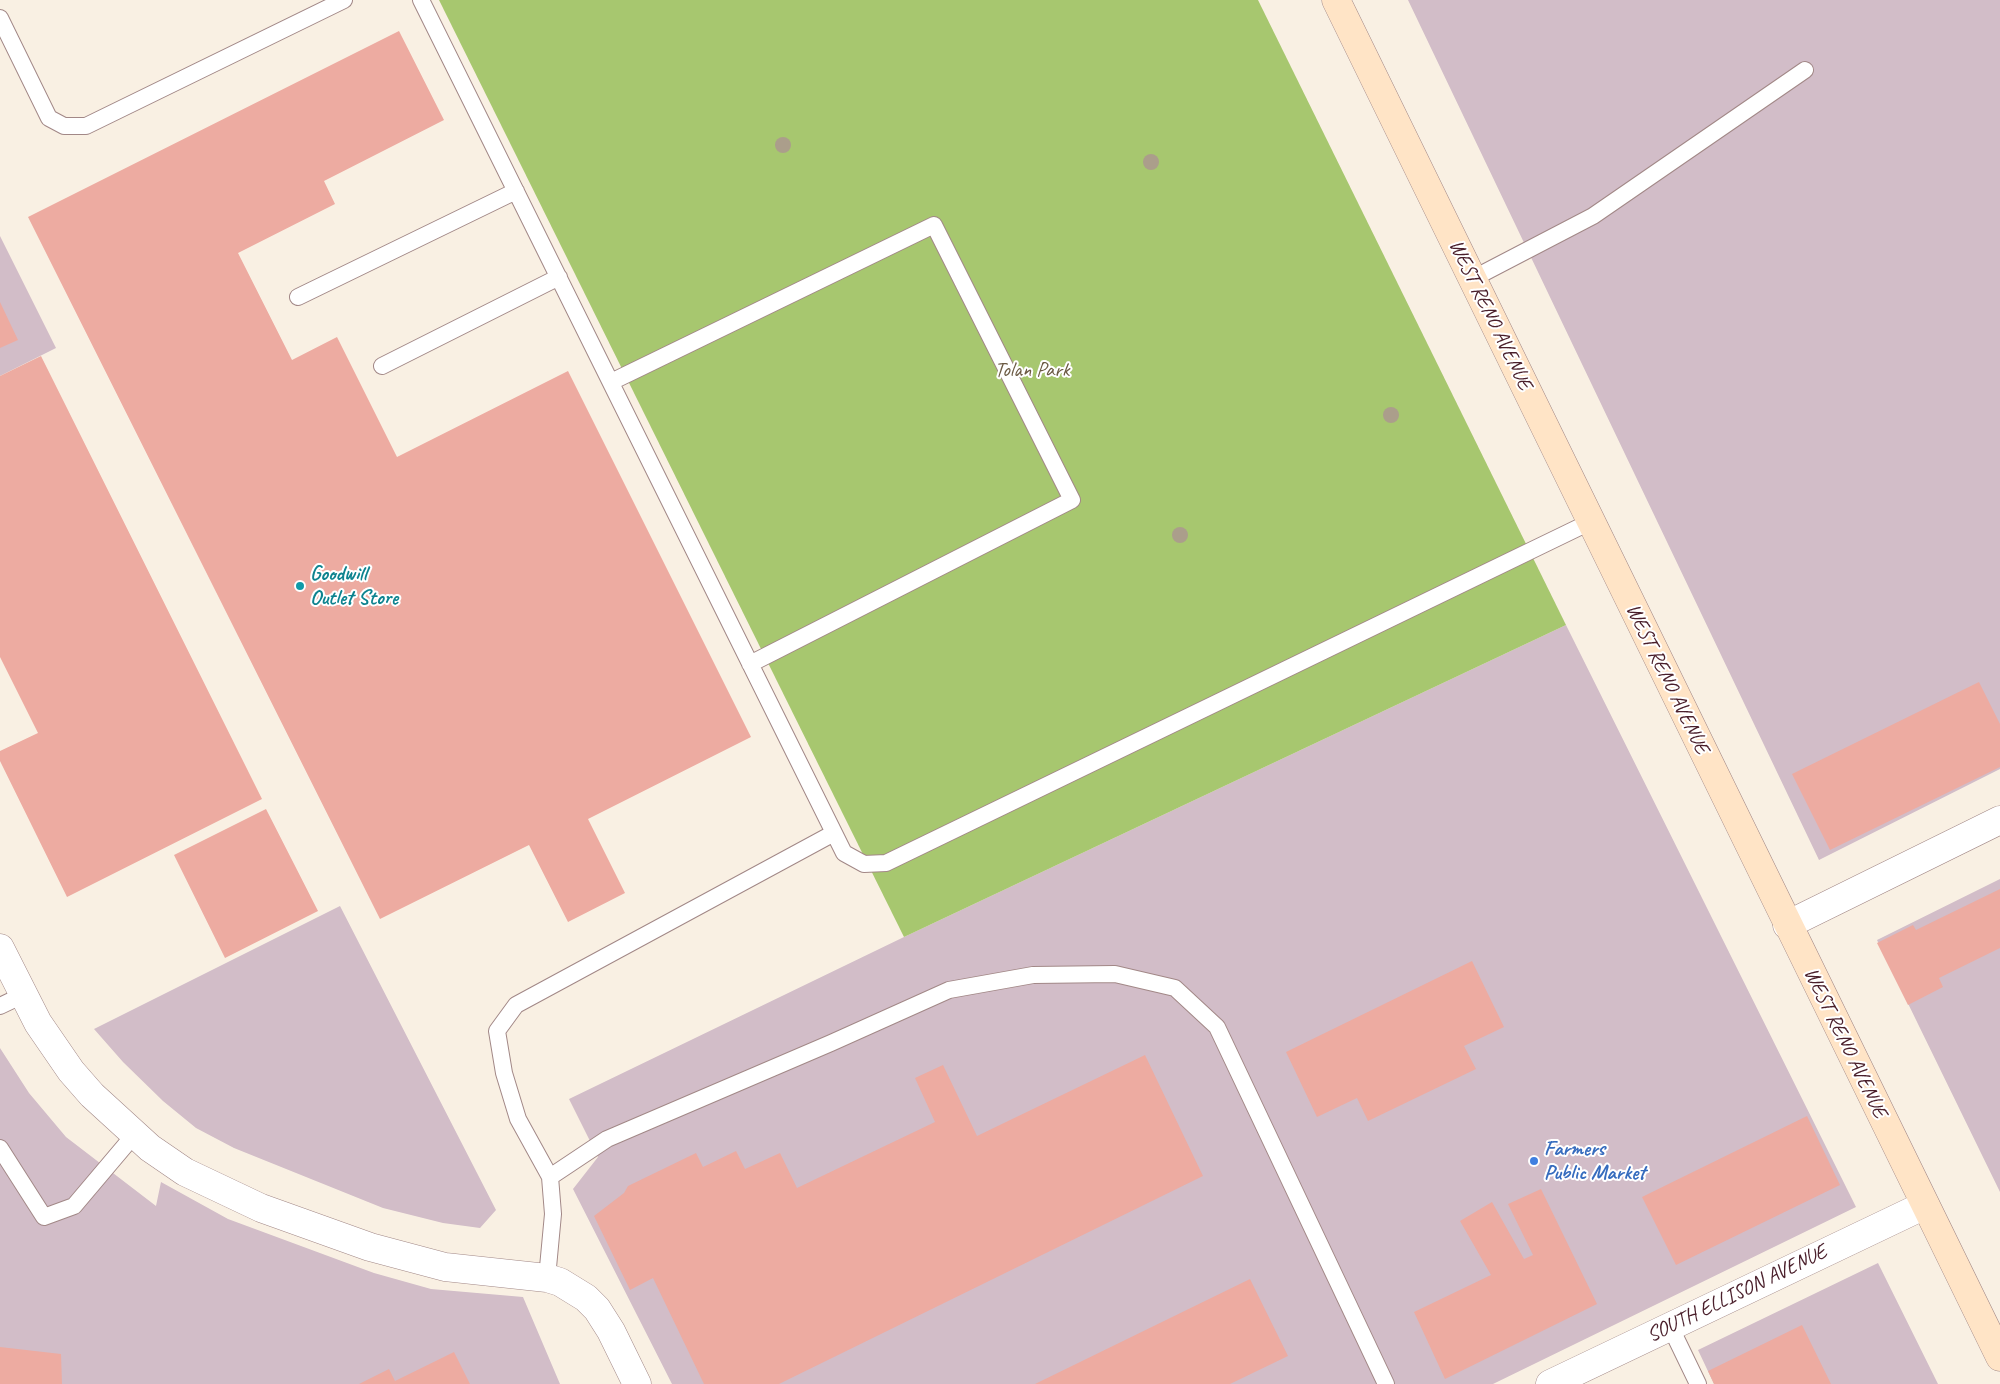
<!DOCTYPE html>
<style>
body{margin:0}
canvas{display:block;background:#f9f0e3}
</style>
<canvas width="2000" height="1384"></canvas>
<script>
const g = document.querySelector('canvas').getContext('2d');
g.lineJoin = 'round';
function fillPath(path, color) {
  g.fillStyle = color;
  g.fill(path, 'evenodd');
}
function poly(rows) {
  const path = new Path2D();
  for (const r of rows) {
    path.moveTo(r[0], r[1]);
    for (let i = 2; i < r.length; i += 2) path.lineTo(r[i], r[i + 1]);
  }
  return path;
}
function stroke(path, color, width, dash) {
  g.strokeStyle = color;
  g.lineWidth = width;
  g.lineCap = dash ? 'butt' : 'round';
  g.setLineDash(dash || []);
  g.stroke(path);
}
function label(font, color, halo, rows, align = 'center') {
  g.font = font + ' Caveat,sans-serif';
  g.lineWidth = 4;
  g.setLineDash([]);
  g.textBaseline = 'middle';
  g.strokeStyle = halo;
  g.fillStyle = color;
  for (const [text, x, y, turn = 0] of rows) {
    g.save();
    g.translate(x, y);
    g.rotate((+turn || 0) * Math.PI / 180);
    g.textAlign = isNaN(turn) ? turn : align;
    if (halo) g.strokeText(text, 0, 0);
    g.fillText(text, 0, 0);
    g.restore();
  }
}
const industrial = poly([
 [1408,0,2000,0,2000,769,1819,860],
 [0,236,56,348,0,376],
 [1566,625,1856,1207,1493,1384,672,1384,573,1189,598,1157,569,1099,904,937],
 [2000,879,2000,1192,1877,940],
 [340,906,496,1210,480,1228,443,1223,383,1208,234,1148,196,1128,163,1101,123,1062,94,1029],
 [0,1048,29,1093,66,1137,156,1206,161,1182,228,1219,374,1273,431,1289,523,1297,560,1384,0,1384],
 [1878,1263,1938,1384,1714,1384,1698,1350]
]);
const green = poly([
 [439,0,1258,0,1566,625,904,937]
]);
const building = poly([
 [399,31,444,120,324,181,335,204,238,253,292,360,337,337,397,457,568,371,751,737,588,819,625,893,568,922,529,845,380,919,28,217],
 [0,302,18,340,0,348],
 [41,356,262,799,67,897,0,761,0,751,38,733,0,657,0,376],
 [1979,682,2000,724,2000,767,1830,850,1792,774],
 [266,809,318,911,225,958,174,855],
 [2000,889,2000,948,1939,978,1943,987,1908,1005,1877,943,1913,925,1916,930],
 [1472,961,1504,1027,1464,1046,1476,1069,1368,1121,1357,1098,1317,1117,1286,1052],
 [1145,1055,1203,1176,779,1384,704,1384,653,1278,630,1290,594,1216,624,1193,628,1186,696,1153,703,1167,736,1151,745,1169,780,1153,797,1188,935,1122,915,1078,943,1065,977,1136],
 [1807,1116,1840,1185,1676,1265,1642,1197],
 [1541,1189,1597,1304,1445,1379,1414,1312,1491,1275,1460,1221,1492,1202,1524,1259,1533,1255,1508,1204],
 [1250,1279,1288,1356,1230,1384,1035,1384],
 [1802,1325,1831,1384,1714,1384,1708,1371],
 [0,1347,61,1354,62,1384,0,1384],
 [454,1352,470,1384,359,1384,389,1369,395,1381]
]);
const service = poly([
 [421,0,844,853,864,864,886,863,1590,522],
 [0,18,49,118,64,126,86,126,344,0],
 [1472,279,1593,216,1805,70],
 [298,297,516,191],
 [382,366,559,277],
 [611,382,934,225,1072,500,750,664],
 [0,1006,23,995],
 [0,1148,44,1217,74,1206,134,1135],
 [550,1177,518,1119,504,1073,497,1031,516,1005,834,833],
 [547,1278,553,1214,550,1177,607,1139,831,1043,949,990,1033,975,1115,974,1175,988,1217,1027,1386,1384],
 [1670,1326,1698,1384]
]);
const minor = poly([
 [1787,925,2000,820],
 [0,948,38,1023,71,1071,92,1095,150,1148,185,1172,261,1208,370,1247,445,1267,547,1278,560,1282,586,1298,597,1309,611,1331,637,1384],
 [1550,1384,1925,1205]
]);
const secondary = poly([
 [1336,0,2000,1357]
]);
const trees = [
 [783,145],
 [1151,162],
 [1391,415],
 [1180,535]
];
const markers = [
 [300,586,5,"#0f9aa8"],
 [1534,1161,5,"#3f7fe0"]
];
const streetNames = [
 ["WEST RENO AVENUE",1490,315,64],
 ["WEST RENO AVENUE",1667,679,64],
 ["WEST RENO AVENUE",1845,1043,64],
 ["SOUTH ELLISON AVENUE",1737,1294,-26]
];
const parkNames = [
 ["Tolan Park",1032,370]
];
const cultureNames = [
 ["Goodwill",310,574],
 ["Outlet Store",310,598]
];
const shopNames = [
 ["Farmers",1544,1149],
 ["Public Market",1544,1173]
];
fillPath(industrial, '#d2bdc8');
fillPath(green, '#a7c76f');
fillPath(building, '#edaba1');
stroke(service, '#a28887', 18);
stroke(minor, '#a28887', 29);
stroke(secondary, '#a28887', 29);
stroke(service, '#fff', 16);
stroke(minor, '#fff', 28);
stroke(secondary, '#ffe4c6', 28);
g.fillStyle = '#ab9e8b';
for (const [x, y] of trees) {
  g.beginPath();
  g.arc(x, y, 8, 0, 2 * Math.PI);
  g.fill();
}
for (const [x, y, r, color] of markers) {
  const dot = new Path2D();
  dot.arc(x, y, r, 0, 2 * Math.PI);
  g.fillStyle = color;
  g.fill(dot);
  stroke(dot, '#fff', 2);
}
label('21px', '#4a1f2b', '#fff', streetNames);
label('21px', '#6b5a43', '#fff', parkNames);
label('bold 21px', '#0d838f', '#fff', cultureNames, 'left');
label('bold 21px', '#366cbe', '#fff', shopNames, 'left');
</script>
